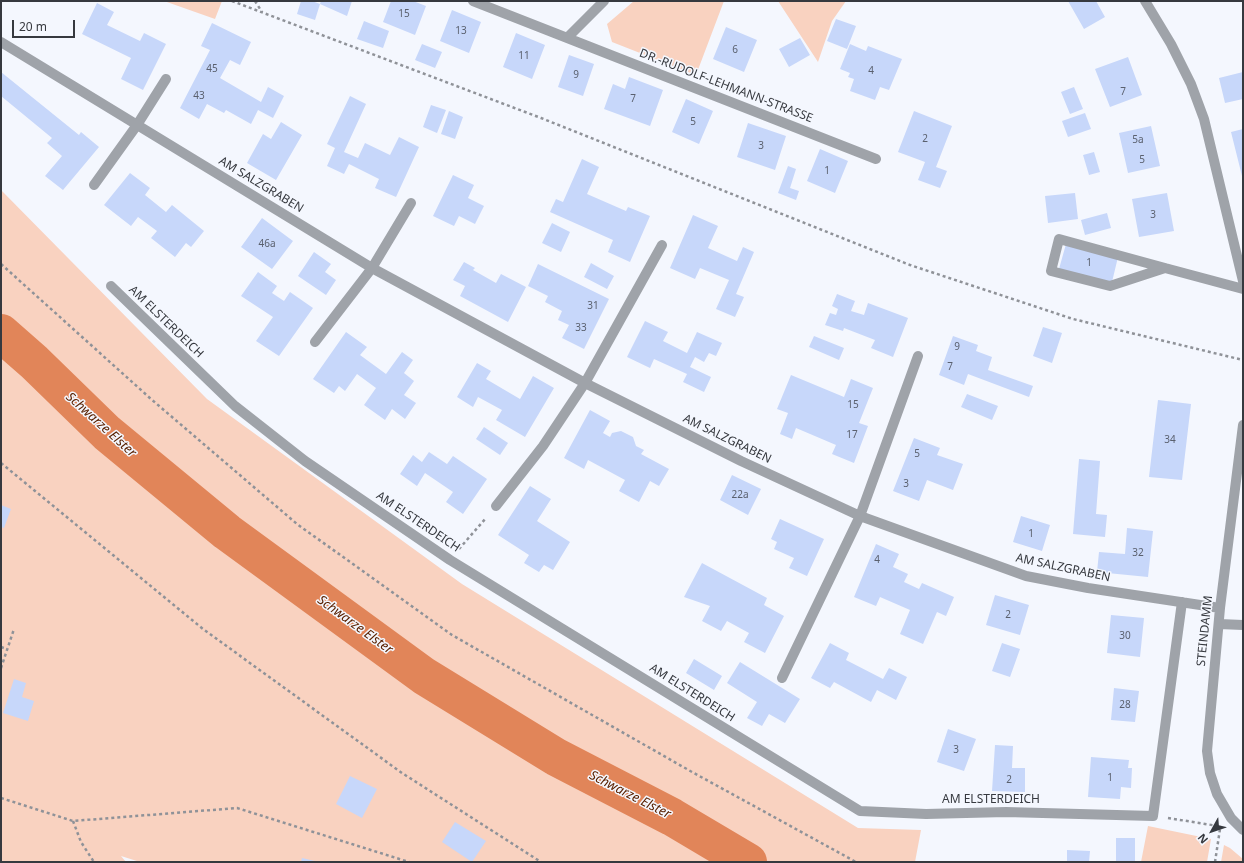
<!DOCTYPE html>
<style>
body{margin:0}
#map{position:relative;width:1244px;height:863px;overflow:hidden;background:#f4f7fe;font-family:"Noto Sans",sans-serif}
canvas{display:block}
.frame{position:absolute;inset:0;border:2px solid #36393f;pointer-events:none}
.north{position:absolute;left:1192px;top:811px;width:40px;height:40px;-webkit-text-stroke:3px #f4f7fe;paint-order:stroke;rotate:230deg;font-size:11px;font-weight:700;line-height:16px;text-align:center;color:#36393f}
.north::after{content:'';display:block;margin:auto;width:14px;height:18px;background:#36393f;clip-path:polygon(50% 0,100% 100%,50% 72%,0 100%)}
.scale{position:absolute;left:12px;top:20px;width:63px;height:18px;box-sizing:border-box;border:2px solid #36393f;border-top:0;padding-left:5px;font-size:12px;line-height:14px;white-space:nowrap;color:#36393f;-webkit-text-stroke:3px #f4f7fe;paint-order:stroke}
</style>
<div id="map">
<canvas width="1244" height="863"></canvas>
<div class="frame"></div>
<div class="north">N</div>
<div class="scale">20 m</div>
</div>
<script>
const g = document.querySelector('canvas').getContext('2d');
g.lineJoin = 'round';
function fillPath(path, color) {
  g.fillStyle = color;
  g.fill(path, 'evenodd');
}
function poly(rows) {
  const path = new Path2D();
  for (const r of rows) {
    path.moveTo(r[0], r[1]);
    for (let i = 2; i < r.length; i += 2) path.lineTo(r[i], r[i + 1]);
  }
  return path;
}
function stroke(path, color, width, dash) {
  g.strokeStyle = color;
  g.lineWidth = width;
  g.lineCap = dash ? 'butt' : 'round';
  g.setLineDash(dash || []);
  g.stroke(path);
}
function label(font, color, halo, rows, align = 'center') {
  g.font = font + ' "Noto Sans",sans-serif';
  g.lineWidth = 3;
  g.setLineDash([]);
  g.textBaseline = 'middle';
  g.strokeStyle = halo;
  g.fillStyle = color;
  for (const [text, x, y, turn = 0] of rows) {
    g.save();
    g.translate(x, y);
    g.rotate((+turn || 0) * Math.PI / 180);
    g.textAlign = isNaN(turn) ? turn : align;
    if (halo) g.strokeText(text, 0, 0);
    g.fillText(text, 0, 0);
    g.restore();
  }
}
const green = poly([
 [164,1,222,1,215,19],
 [634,1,724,1,696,75,612,42,607,24],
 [778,1,846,1,832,21,818,62],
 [1,190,207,399,462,584,858,828,921,830,915,862,140,862,121,856,126,862,4,862,1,860],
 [1148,826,1211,839,1207,862,1141,862],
 [1224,845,1230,848,1243,859,1243,862,1221,862]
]);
const river = poly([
 [1,333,34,362,107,433,227,532,424,676,556,757,672,817,748,862]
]);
const building = poly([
 [301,1,312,1,320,4,315,20,297,14],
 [321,1,352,1,347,16,320,4],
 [391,1,413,1,426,6,415,35,383,22],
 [1068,1,1096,1,1105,17,1084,29],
 [97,3,114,12,107,25,140,41,144,33,166,44,143,90,121,79,131,58,82,34],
 [452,10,481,22,469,53,440,41],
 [836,19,856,26,847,49,827,41],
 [364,21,389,31,383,48,357,39],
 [212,23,251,42,240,65,230,60,220,78,261,102,268,87,284,96,273,118,258,110,251,124,226,110,224,113,207,104,199,119,180,108,210,50,201,46],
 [726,27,757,40,744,72,713,59],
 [516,33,545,45,532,79,503,67],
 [800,38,810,55,789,67,779,49],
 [422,44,442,52,435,68,415,60],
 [850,44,866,51,868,46,902,59,889,90,880,87,875,100,850,91,854,79,848,77,850,73,840,69],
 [569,55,594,64,583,96,558,87],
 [1128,57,1142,95,1110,107,1095,69],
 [1,72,79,135,81,132,99,147,63,190,45,176,62,156,47,143,52,138,1,96],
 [1243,72,1243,99,1225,103,1219,78],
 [629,77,663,90,650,126,604,109,613,84,625,89],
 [1074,87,1083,109,1070,114,1061,92],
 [350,96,366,104,344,152,358,158,365,143,390,155,399,137,419,147,396,197,375,188,379,179,349,164,344,174,327,166,335,148,327,144],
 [686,99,713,111,699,144,672,132],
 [431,105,446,110,437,133,423,127],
 [449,111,463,117,455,139,441,134],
 [914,111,952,126,936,167,947,171,940,188,918,180,925,162,898,152],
 [1085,113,1091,129,1068,137,1062,121],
 [281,122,302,135,276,180,247,163,263,134,271,139],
 [748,123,786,136,775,170,737,157],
 [1151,126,1160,166,1128,173,1119,133],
 [1243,129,1243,176,1242,176,1231,132],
 [820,149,848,161,835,193,807,181],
 [1094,152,1100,172,1089,175,1083,155],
 [582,159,599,167,587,194,626,211,628,207,650,216,630,262,608,252,613,240,550,212,556,199,563,202],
 [788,166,796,169,790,188,799,191,796,200,778,193],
 [130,173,150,188,145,195,166,212,172,205,204,231,191,247,186,243,175,257,151,238,157,231,138,217,131,226,104,205],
 [453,175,474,185,468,198,484,206,475,224,459,216,454,226,433,216],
 [1075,193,1078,219,1048,223,1045,196],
 [1167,193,1174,231,1139,237,1132,199],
 [1107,213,1111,228,1085,235,1081,220],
 [693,215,718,226,708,248,737,261,743,247,754,252,736,294,744,297,735,317,716,309,729,280,700,268,695,279,670,268],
 [262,218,293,241,272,269,241,247],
 [552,223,570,232,561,252,542,243],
 [1066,244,1118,257,1112,282,1059,269],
 [314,252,331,264,325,272,336,280,326,295,298,276],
 [464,262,475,268,473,270,496,283,501,274,526,287,508,322,460,296,465,286,453,280],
 [591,263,614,276,607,289,584,277],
 [538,264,609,299,584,349,562,338,569,325,558,320,562,311,545,302,548,296,528,286],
 [258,272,277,286,272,293,284,301,290,292,313,308,279,356,256,341,273,317,241,296],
 [837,294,855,301,851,311,864,315,868,303,908,318,893,357,871,348,875,340,844,328,843,331,825,325,830,313,836,315,838,309,832,306],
 [645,321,668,332,663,341,687,353,697,332,722,343,716,356,709,353,704,362,695,357,690,367,711,377,704,392,683,382,687,374,654,359,650,368,627,357],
 [1043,327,1062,333,1052,363,1033,356],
 [346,332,367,347,360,355,386,374,402,352,413,360,404,373,414,381,404,395,416,403,405,419,392,409,385,420,364,405,376,388,357,374,345,391,339,386,334,393,313,379],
 [814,336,844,348,839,360,809,347],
 [953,336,978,345,976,351,992,357,988,370,1033,386,1029,397,968,374,964,385,939,375],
 [477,363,491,371,486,379,520,399,533,376,554,388,525,437,496,420,502,410,478,397,473,407,457,397],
 [791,375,844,397,851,379,873,388,859,423,868,426,854,463,832,454,836,445,796,428,792,439,780,434,788,413,777,409],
 [967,394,998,406,992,420,961,407],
 [1158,400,1191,404,1182,480,1149,477],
 [590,410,610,421,603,433,610,437,612,433,621,431,633,437,636,446,644,450,641,454,669,469,659,486,650,481,639,502,619,491,625,480,588,460,584,469,564,458],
 [484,427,508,443,500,455,476,439],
 [914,438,940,448,937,455,963,464,953,490,927,480,919,501,893,491],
 [429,452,447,464,453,456,487,479,463,514,446,502,453,492,425,473,417,486,400,474,413,455,422,462],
 [1079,459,1100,461,1096,514,1107,515,1105,537,1073,534],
 [732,475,761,489,748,515,720,500],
 [530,486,551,499,537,521,570,542,553,570,544,565,539,572,524,563,529,555,498,535],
 [1,505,11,509,4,528,1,527],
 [1021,516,1050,525,1042,551,1013,542],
 [780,519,824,539,807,576,789,568,794,558,774,549,777,542,771,539],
 [1127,528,1153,531,1148,577,1097,572,1099,552,1125,554],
 [876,544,899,554,893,567,908,574,904,582,919,589,922,583,954,597,946,616,937,612,923,644,900,634,910,610,880,597,876,606,854,597],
 [702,563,767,598,764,605,784,616,765,653,744,642,749,633,727,621,721,631,702,621,710,606,684,597],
 [995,595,1029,605,1020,635,986,625],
 [1111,615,1144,618,1140,657,1107,653],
 [830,643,849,653,846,660,883,679,889,668,907,677,896,700,877,690,871,702,834,682,830,688,811,678],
 [1002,643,1020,649,1010,677,992,671],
 [694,659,722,676,714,690,686,673],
 [740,662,800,699,785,723,769,714,762,726,747,718,757,702,727,683],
 [14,679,26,683,22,697,34,701,28,721,3,713],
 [1114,688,1139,691,1135,722,1111,720],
 [948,729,976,739,964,771,937,762],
 [995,745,1013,746,1012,768,1025,768,1025,792,992,791],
 [1091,757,1129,760,1128,768,1132,768,1131,788,1121,787,1120,799,1088,797],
 [350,776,377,789,362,818,336,804],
 [455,822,486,841,472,862,442,842],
 [1116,838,1135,838,1135,862,1116,862],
 [1067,850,1090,851,1089,862,1067,862],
 [302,858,315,861,315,862,301,862]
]);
const path = poly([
 [232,1,541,118,910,265,1073,319,1243,360],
 [255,1,262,12],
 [1,264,151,399,297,524,452,635,692,772,856,862],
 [1,463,203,629,402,773,541,862],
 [459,549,486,518],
 [1,647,7,649],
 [1,668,14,629],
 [1,798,73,821,237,808,409,862],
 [1168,818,1218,826],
 [73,821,81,842,94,862],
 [1215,862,1220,829]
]);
const minor = poly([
 [473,1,876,159],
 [1145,1,1171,44,1191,84,1204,119,1243,281],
 [567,38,604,1],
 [1,42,372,268,585,383,741,461,860,516,1026,576,1088,588,1220,608],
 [94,185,137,125,166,79],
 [1165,268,1110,286,1051,271,1059,239,1165,268,1243,289],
 [111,286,235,406,305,461,450,560,860,811,926,814,1006,812,1153,816,1182,602],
 [315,342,372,268,411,203],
 [1243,425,1220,608,1207,751,1210,773,1217,794,1231,818,1243,830],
 [496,506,543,446,585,383,662,245],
 [1219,624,1243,625],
 [782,678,860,516,918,356]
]);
const numberNames = [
 ["15",404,14],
 ["13",461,31],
 ["6",735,50],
 ["11",524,56],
 ["45",212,69],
 ["4",871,71],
 ["9",576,75],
 ["7",1123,92],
 ["43",199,96],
 ["7",633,99],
 ["5",693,122],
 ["2",925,139],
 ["5a",1138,140],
 ["3",761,146],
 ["5",1142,160],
 ["1",827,171],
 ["3",1153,215],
 ["46a",267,244],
 ["1",1089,263],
 ["31",593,306],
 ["33",581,328],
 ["9",957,347],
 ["7",950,367],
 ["15",853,405],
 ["17",852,435],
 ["34",1170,440],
 ["5",917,454],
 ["3",906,484],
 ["22a",740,495],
 ["1",1031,534],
 ["32",1138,553],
 ["4",877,560],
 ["2",1008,615],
 ["30",1125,636],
 ["28",1125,705],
 ["3",956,750],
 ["1",1110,778],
 ["2",1009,780]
];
const streetNames = [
 ["DR.-RUDOLF-LEHMANN-STRASSE",726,86,21],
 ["AM SALZGRABEN",261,185,31],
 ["AM ELSTERDEICH",166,322,44],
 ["AM SALZGRABEN",727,439,26],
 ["AM ELSTERDEICH",418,522,34],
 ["AM SALZGRABEN",1063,568,12],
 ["STEINDAMM",1205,631,-84],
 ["AM ELSTERDEICH",692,693,32],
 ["AM ELSTERDEICH",991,800]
];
const waterNames = [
 ["Schwarze Elster",101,425,42],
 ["Schwarze Elster",355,625,36],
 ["Schwarze Elster",630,795,27]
];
fillPath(green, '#f9d2c0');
stroke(river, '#e18559', 38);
fillPath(building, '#c7d7fa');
stroke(path, '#8f9298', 2.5, [3, 3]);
stroke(minor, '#9fa3a9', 10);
label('10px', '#5a606e', null, numberNames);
label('12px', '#36393f', '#f4f7fe', streetNames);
label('italic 13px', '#592000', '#f4f7fe', waterNames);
</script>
